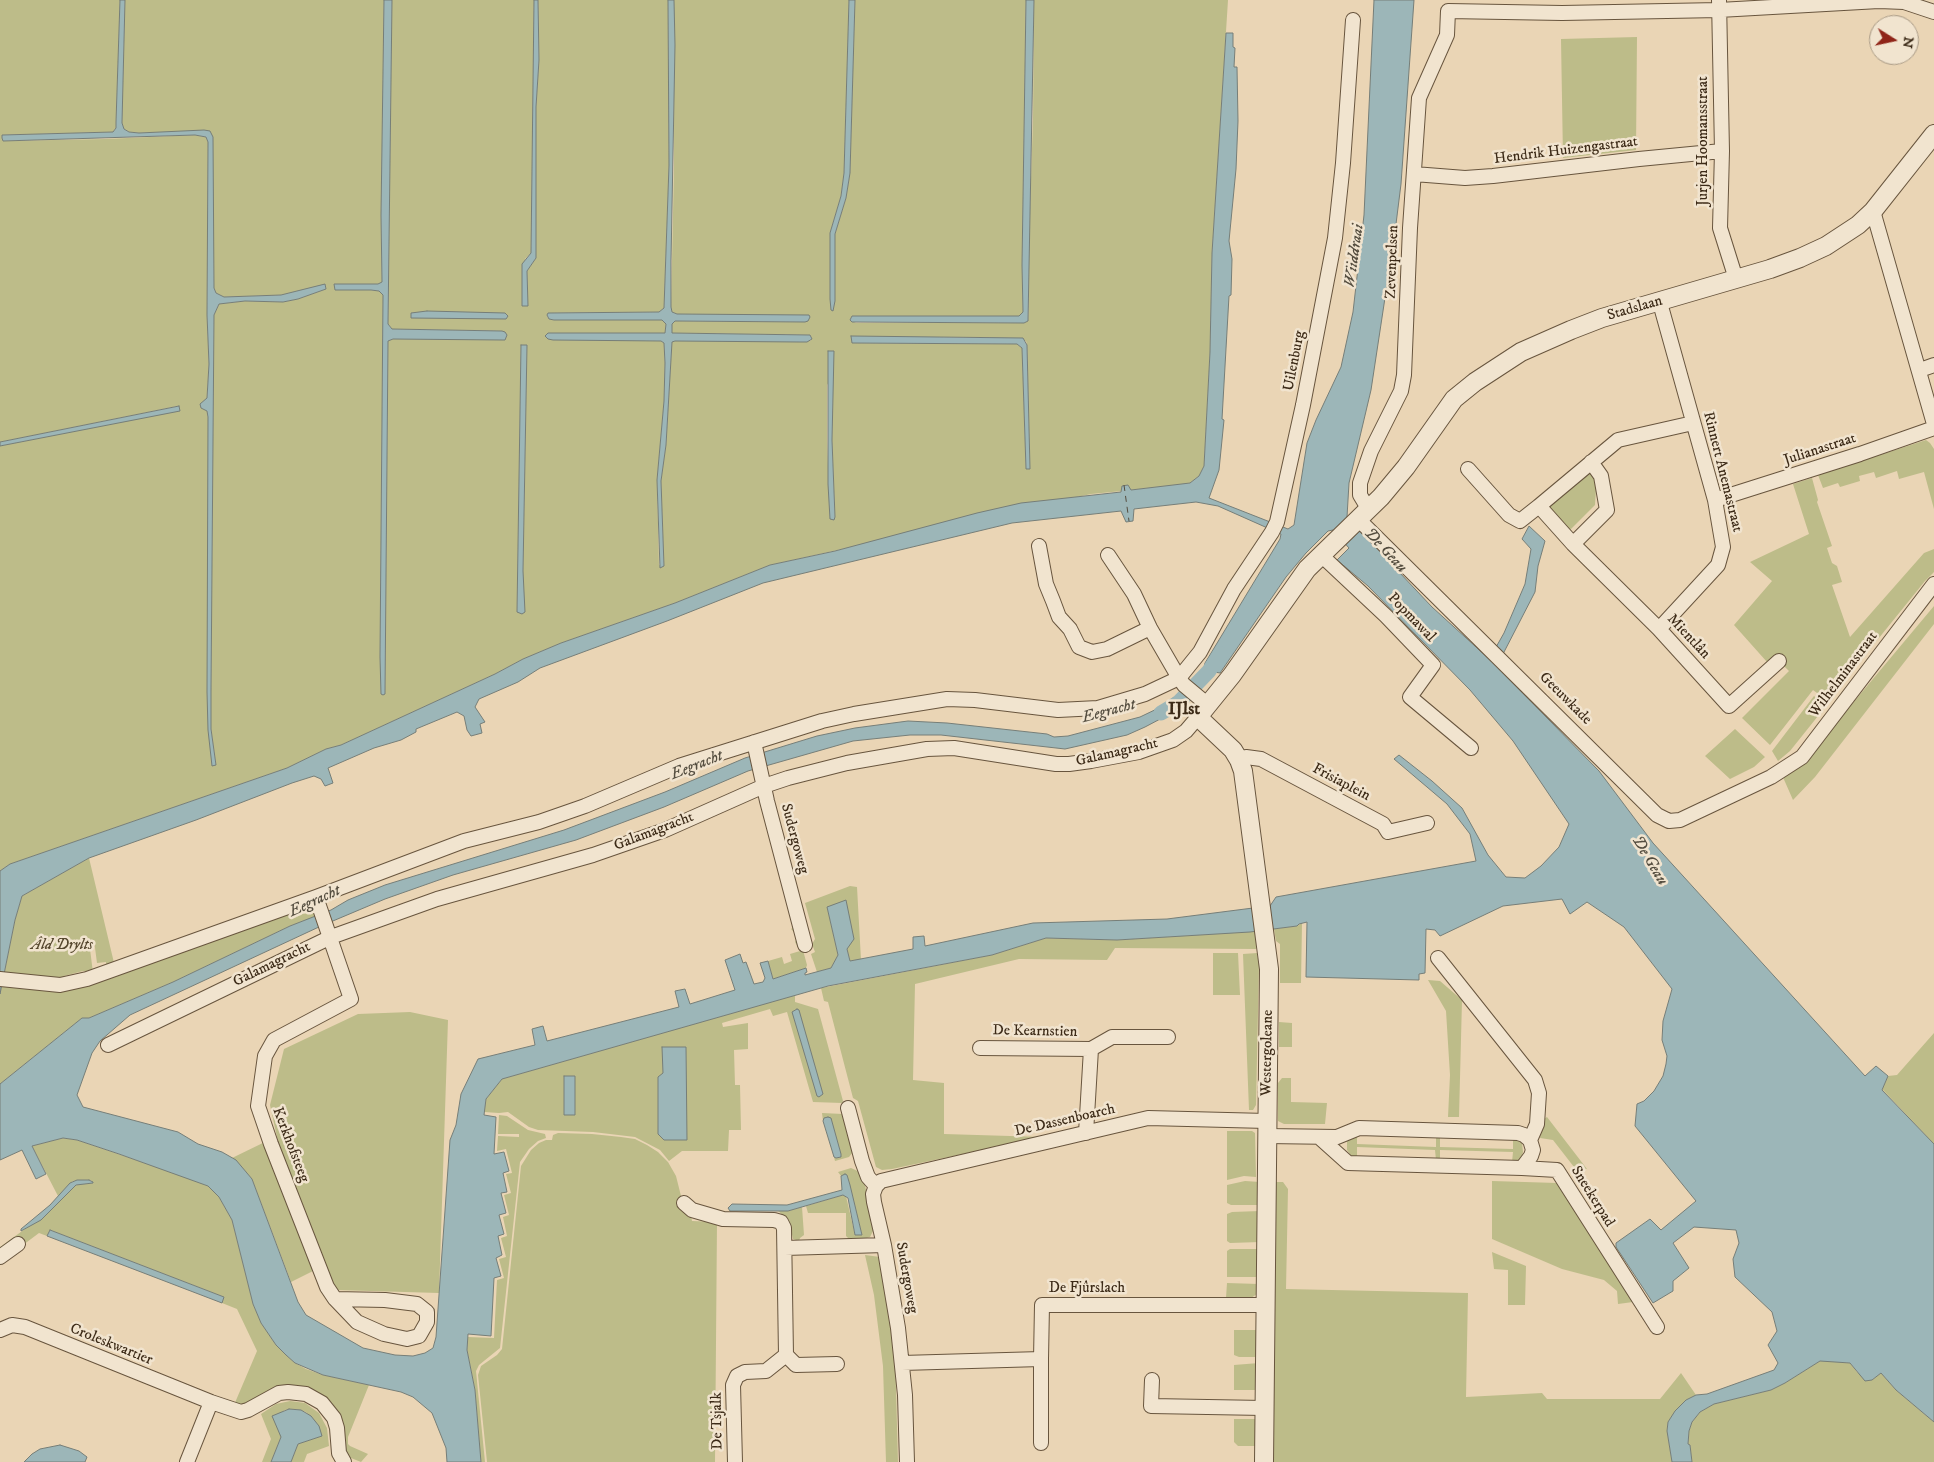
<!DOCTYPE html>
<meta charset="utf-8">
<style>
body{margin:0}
#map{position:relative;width:1934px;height:1462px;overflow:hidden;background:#ead5b5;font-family:"IM FELL DW Pica",serif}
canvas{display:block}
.north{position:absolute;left:1869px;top:15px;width:50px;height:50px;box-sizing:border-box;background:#f1e4cf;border:1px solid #a99a85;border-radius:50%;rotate:100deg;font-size:14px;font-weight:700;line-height:20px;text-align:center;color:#3c2a17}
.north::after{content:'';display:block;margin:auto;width:18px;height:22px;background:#8f2418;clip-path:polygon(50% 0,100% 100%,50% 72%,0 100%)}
</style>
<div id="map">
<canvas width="1934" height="1462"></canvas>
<div class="north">N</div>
</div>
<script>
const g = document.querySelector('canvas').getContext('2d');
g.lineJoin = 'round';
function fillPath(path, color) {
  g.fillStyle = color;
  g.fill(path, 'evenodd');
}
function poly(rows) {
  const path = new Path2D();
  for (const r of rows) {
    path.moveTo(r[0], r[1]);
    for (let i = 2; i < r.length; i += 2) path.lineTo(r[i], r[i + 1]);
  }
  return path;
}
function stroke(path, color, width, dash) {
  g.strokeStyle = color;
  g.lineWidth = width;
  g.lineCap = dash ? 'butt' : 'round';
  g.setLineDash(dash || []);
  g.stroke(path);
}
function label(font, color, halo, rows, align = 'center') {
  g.font = font + ' "IM FELL DW Pica",serif';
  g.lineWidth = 5;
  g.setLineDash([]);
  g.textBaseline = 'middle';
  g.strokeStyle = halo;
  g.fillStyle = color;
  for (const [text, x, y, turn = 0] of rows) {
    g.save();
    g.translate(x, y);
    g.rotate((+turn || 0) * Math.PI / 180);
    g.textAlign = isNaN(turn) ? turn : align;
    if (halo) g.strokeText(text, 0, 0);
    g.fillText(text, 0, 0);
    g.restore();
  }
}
const green = poly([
 [0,0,120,0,116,122,116,128,113,132,2,135,3,141,105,139,195,135,206,137,208,142,207,315,209,364,207,398,203,408,207,411,208,417,208,730,216,765,211,729,211,691,214,315,219,304,245,301,283,302,298,299,326,289,325,285,281,295,224,297,216,293,214,288,210,131,139,133,129,132,124,129,122,123,125,0,384,0,381,215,382,282,379,285,335,290,371,290,379,291,383,295,380,657,385,694,388,341,393,339,502,331,392,329,388,324,392,0,534,0,531,253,525,259,528,305,527,271,536,258,536,107,539,60,538,0,668,0,669,165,664,308,659,312,548,313,547,316,549,319,554,320,662,320,666,324,665,333,546,334,661,341,664,343,665,363,664,401,657,480,659,565,664,566,661,481,666,445,672,342,675,341,810,341,812,339,810,335,672,333,672,324,675,321,805,322,677,314,672,312,671,307,674,166,674,0,849,0,844,173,841,196,830,233,831,310,835,279,835,234,846,198,850,173,855,0,1026,0,1022,265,1023,312,1019,316,852,316,850,320,856,323,1023,323,1028,321,1029,295,1028,266,1033,119,1034,0,1228,0,1212,253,1210,352,1204,466,1199,476,1190,483,1181,485,1130,490,1128,485,1122,486,1122,491,1091,494,770,565,675,603,561,643,523,659,495,674,341,745,326,749,287,768,10,864,0,871,0,446,179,410,178,406,0,442],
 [919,337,981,337,1026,341,1027,345,1030,469,1026,469,1022,348,1017,344,852,343],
 [527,345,523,571,517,612,521,346],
 [833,376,832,440,835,517,830,518,827,440,827,385],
 [1637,37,1636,150,1563,158,1561,39],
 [1926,440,1930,443,1934,449,1934,509,1924,472,1899,479,1897,471,1876,478,1874,472,1859,476,1860,481,1840,487,1838,483,1823,488,1818,475],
 [1591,471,1594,478,1596,489,1595,505,1568,532,1546,504],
 [1812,478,1818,500,1817,502,1832,546,1827,548,1832,563,1837,566,1842,582,1832,585,1850,637,1924,553,1934,549,1934,572,1925,581,1828,701,1813,690,1770,745,1742,718,1789,671,1774,656,1767,662,1734,625,1772,581,1750,562,1809,534,1793,484],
 [1934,606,1934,624,1815,777,1793,800,1782,775,1806,759],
 [1814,696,1826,706,1790,751,1778,761,1772,751],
 [1735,729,1765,757,1754,767,1730,779,1705,756],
 [89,858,115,967,106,968,106,962,97,963,94,940,89,941,93,973,83,971,64,976,62,981,4,975,15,920,22,896],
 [850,886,857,887,861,960,850,961,847,949,827,907,838,955,831,968,817,972,811,954,815,952,812,944,815,939,805,903],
 [305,906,315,910,317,916,290,926,173,982,89,1018,82,1018,0,1084,0,994,2,984,43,989],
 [1302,923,1301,983,1280,983,1280,944,1276,941,1274,929,1297,926],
 [794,927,797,928,807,965,806,968,773,979,768,961,782,957,784,964,792,961,790,954,800,951,795,942,796,940,794,932,791,929],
 [1257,931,1258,941,1256,949,1115,948,1107,960,1019,959,915,984,913,1080,944,1083,944,1134,1043,1137,892,1169,882,1170,876,1167,858,1101,853,1098,828,1002,824,1001,821,988,992,955,1046,938,1117,940],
 [1213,953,1238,953,1240,995,1213,995],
 [1257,953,1259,964,1256,1105,1253,1110,1249,1110,1243,954],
 [1428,980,1440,981,1462,1000,1459,1117,1448,1117,1450,1075,1446,1011],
 [795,995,795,1002,818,1009,843,1101,842,1103,813,1102,787,1012,773,1016,770,1009,722,1023,723,1027,748,1023,748,1049,734,1050,735,1085,740,1085,741,1130,729,1130,728,1151,682,1151,669,1161,660,1150,635,1137,593,1132,538,1130,529,1127,508,1112,499,1113,484,1112,486,1099,502,1079],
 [410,1012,448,1020,439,1293,336,1290,280,1151,270,1105,284,1049,358,1014],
 [1279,1022,1292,1023,1292,1047,1279,1047],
 [1934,1033,1934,1144,1882,1089,1888,1076,1897,1075],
 [1282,1078,1291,1078,1291,1102,1327,1103,1325,1124,1284,1124,1278,1121,1278,1083],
 [822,1113,843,1114,853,1152,849,1157,835,1161,834,1157,836,1158,841,1157,824,1118,823,1121],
 [499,1115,507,1116,528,1130,545,1134,546,1138,538,1141,529,1149,520,1162,500,1348,479,1365,476,1371,485,1462,481,1462,475,1390,467,1350,468,1337,494,1338,497,1280,504,1278,499,1259,506,1257,501,1238,507,1236,503,1217,509,1215,504,1195,511,1193,506,1174,512,1173,506,1149,497,1151,498,1136,519,1137,519,1134,498,1134],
 [1547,1117,1587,1169,1574,1167,1553,1140,1540,1138,1542,1120],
 [1227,1131,1252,1131,1255,1133,1256,1177,1244,1176,1227,1180],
 [558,1133,592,1134,621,1137,635,1139,647,1145,658,1152,668,1162,676,1176,683,1204,690,1211,692,1221,717,1222,715,1462,487,1462,478,1375,481,1366,497,1355,502,1349,521,1166,531,1150,539,1143,546,1140,552,1140,553,1135],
 [1357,1134,1357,1144,1436,1147,1436,1136,1440,1136,1440,1147,1513,1149,1513,1138,1519,1140,1522,1143,1523,1152,1521,1159,1512,1162,1513,1152,1440,1150,1440,1160,1436,1160,1435,1150,1357,1147,1357,1158,1352,1157,1347,1150,1347,1140],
 [63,1138,77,1140,186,1177,208,1186,219,1197,232,1220,253,1304,261,1323,276,1345,295,1363,306,1369,323,1375,369,1385,348,1437,348,1444,350,1446,368,1454,361,1462,346,1456,343,1426,340,1416,326,1398,317,1392,308,1388,288,1386,268,1391,251,1405,234,1405,257,1351,237,1309,222,1303,224,1297,50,1230,47,1236,39,1233,23,1245,0,1251,0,1247,50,1211,71,1189,78,1184,92,1183,91,1180,73,1181,58,1196,32,1146],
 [269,1140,319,1268,291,1282,252,1179,232,1158],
 [851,1168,862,1173,875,1227,870,1237,857,1241,850,1240,846,1236,846,1213,808,1213,806,1206,843,1195,846,1196,855,1235,862,1235,847,1175,841,1176,838,1172],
 [1245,1181,1260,1182,1260,1205,1231,1205,1227,1203,1227,1185],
 [1492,1181,1557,1183,1633,1302,1618,1304,1617,1291,1604,1280,1562,1269,1492,1239],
 [1272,1182,1283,1182,1288,1189,1286,1289,1468,1293,1466,1397,1542,1393,1547,1399,1660,1399,1681,1373,1696,1395,1686,1400,1679,1407,1668,1422,1667,1431,1672,1462,1271,1462],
 [802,1207,804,1235,800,1238,799,1241,793,1239,789,1220,778,1211,788,1211],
 [1260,1211,1260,1242,1230,1243,1227,1241,1227,1214,1232,1212],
 [1230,1249,1260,1249,1260,1277,1227,1277,1227,1251],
 [1492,1252,1526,1266,1525,1305,1508,1305,1508,1270,1494,1269],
 [865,1255,880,1257,895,1352,898,1462,886,1462,883,1366,874,1295],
 [1227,1283,1259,1284,1257,1294,1251,1298,1226,1298],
 [1234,1330,1259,1330,1259,1357,1239,1357,1234,1355],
 [1825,1360,1850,1363,1857,1372,1872,1380,1881,1373,1896,1390,1934,1422,1934,1462,1692,1462,1690,1445,1688,1444,1689,1431,1692,1422,1700,1412,1714,1404,1771,1390,1785,1383,1820,1361],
 [1259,1363,1259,1390,1234,1390,1234,1365],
 [290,1401,305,1403,319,1413,327,1428,329,1446,307,1454,304,1462,291,1462,298,1444,321,1436,306,1412,295,1409,284,1410,281,1437,271,1462,262,1462,271,1439,261,1414,276,1404],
 [1234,1419,1258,1419,1258,1446,1238,1446,1234,1442]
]);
const water = poly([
 [120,0,125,0,122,123,124,129,129,132,139,133,204,130,210,131,213,137,214,288,216,293,224,297,281,295,325,284,326,289,298,299,283,302,245,301,219,304,214,315,211,691,211,729,216,765,212,766,208,730,207,692,208,417,207,411,201,408,200,404,207,398,209,364,207,315,208,142,206,137,195,135,3,141,2,138,2,135,113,132,116,128,116,122,120,0],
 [384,0,392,0,388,324,392,329,502,331,505,332,507,335,505,340,502,340,393,339,388,341,385,694,383,695,381,694,380,657,383,295,379,291,371,290,335,290,334,284,378,284,382,282,381,215,384,0],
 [534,0,538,0,539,60,536,107,536,258,527,271,528,306,522,306,522,264,531,253,534,0],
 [668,0,674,0,675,45,671,261,671,307,672,312,677,314,809,315,810,317,808,321,805,322,675,321,672,324,672,333,810,335,812,339,807,342,799,342,675,341,672,342,666,445,661,481,664,566,660,568,657,480,664,401,665,363,664,343,661,341,553,340,548,339,545,336,548,333,665,333,666,324,662,320,554,320,549,319,547,315,548,313,659,312,664,308,669,165,668,0],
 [849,0,855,0,850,173,846,198,835,234,835,301,833,311,831,310,830,299,830,233,841,196,844,173,849,0],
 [1026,0,1034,0,1028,321,1024,323,852,322,850,320,852,316,1019,316,1023,312,1022,265,1026,0],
 [1374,0,1414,0,1401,184,1395,232,1371,390,1349,483,1347,517,1362,533,1366,530,1399,572,1432,607,1487,657,1491,656,1504,633,1525,584,1531,549,1522,539,1529,526,1545,541,1538,566,1535,592,1503,654,1498,668,1599,771,1653,843,1865,1076,1876,1066,1888,1076,1882,1090,1934,1144,1934,1422,1896,1390,1881,1373,1872,1380,1865,1381,1850,1363,1820,1361,1785,1383,1771,1390,1714,1404,1700,1412,1692,1422,1689,1431,1688,1444,1690,1445,1692,1462,1672,1462,1667,1431,1668,1422,1675,1411,1686,1400,1696,1395,1707,1394,1774,1370,1778,1363,1768,1345,1777,1331,1772,1312,1735,1277,1733,1259,1739,1243,1736,1230,1694,1227,1673,1243,1689,1268,1673,1281,1673,1291,1653,1303,1616,1247,1616,1243,1650,1219,1661,1230,1696,1201,1635,1126,1637,1104,1644,1101,1654,1091,1663,1076,1666,1064,1667,1056,1662,1040,1663,1021,1672,989,1624,927,1587,902,1570,914,1562,899,1503,906,1440,936,1435,930,1426,929,1425,973,1419,974,1419,980,1306,977,1307,922,1299,924,1297,926,1250,932,1117,940,1046,938,992,955,828,986,502,1079,486,1099,484,1115,496,1117,494,1154,504,1152,509,1171,503,1173,507,1192,501,1193,506,1213,499,1215,504,1234,498,1236,502,1255,496,1258,501,1276,494,1278,491,1336,468,1334,467,1350,475,1390,481,1462,447,1462,446,1448,432,1413,413,1397,401,1392,323,1375,295,1363,286,1355,276,1345,261,1323,253,1304,232,1220,219,1197,208,1186,119,1154,77,1140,63,1138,32,1146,46,1174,36,1179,22,1150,0,1160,0,1084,82,1018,89,1018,173,982,290,926,331,910,348,900,385,885,564,830,665,792,745,758,817,736,855,728,908,721,947,723,1047,734,1054,737,1068,736,1140,717,1163,706,1174,697,1181,708,1145,727,1127,735,1065,749,941,735,910,735,853,741,748,771,664,807,576,840,453,875,385,899,321,926,130,1015,100,1041,92,1053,77,1095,83,1107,178,1132,198,1144,222,1152,236,1160,252,1179,298,1302,306,1315,363,1348,395,1355,413,1356,425,1353,433,1348,436,1337,450,1140,456,1125,461,1094,478,1059,535,1045,532,1029,543,1026,547,1041,679,1007,675,991,685,989,690,1004,735,990,725,960,740,954,743,963,746,962,754,984,763,982,765,978,760,963,768,961,773,979,806,968,807,972,805,973,805,975,831,968,838,955,827,907,846,900,854,939,847,949,850,961,913,949,913,937,924,936,925,946,1033,923,1167,919,1253,908,1254,913,1270,911,1270,906,1276,897,1476,861,1470,834,1447,804,1394,759,1399,755,1432,781,1462,808,1488,855,1506,877,1525,878,1541,866,1559,847,1569,824,1513,741,1470,690,1368,586,1337,560,1349,548,1333,530,1328,531,1306,553,1286,577,1220,673,1209,671,1204,667,1205,663,1280,539,1281,534,1218,506,1196,502,1134,509,1133,521,1126,522,1121,511,1012,523,763,583,667,621,540,668,518,682,479,699,475,707,485,722,480,724,482,733,471,736,467,730,464,716,457,712,416,729,416,732,401,740,374,748,328,768,333,783,325,786,321,779,314,776,292,783,196,820,89,858,22,896,15,920,0,994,0,871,10,864,287,768,326,749,341,745,495,674,523,659,561,643,675,603,770,565,835,551,977,513,1021,503,1121,492,1122,486,1128,485,1131,490,1190,483,1199,476,1204,466,1210,352,1212,253,1226,33,1233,33,1233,47,1235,48,1234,67,1237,67,1238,121,1236,169,1229,241,1232,259,1231,295,1229,296,1222,419,1224,420,1219,470,1209,498,1288,529,1294,525,1307,443,1316,420,1341,367,1353,312,1364,215,1374,0],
 [427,311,505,313,508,316,506,319,411,318,411,313,427,311],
 [851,336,1023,338,1027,345,1030,469,1026,469,1022,348,1017,344,852,343,851,336],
 [521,345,527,345,523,571,525,612,522,614,517,612,521,345],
 [828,351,834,351,832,440,835,517,834,520,830,519,828,484,828,351],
 [179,406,180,411,0,446,0,442,179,406],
 [797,1009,799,1010,823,1094,819,1097,817,1096,792,1012,797,1009],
 [662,1047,686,1047,687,1140,664,1140,658,1134,658,1077,663,1073,662,1047],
 [564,1076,575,1076,575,1115,564,1115,564,1076],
 [828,1117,831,1118,841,1154,841,1157,836,1158,834,1157,823,1121,824,1118,828,1117],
 [845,1174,847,1175,850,1185,862,1235,855,1235,848,1198,843,1195,788,1211,730,1211,728,1208,732,1204,787,1205,842,1190,841,1176,845,1174],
 [89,1180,93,1182,93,1183,76,1185,41,1220,21,1231,21,1229,50,1205,70,1183,77,1180,89,1180],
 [50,1230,224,1297,222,1303,47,1236,50,1230],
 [289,1409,301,1410,311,1416,319,1426,322,1436,298,1444,291,1462,271,1462,281,1437,272,1416,289,1409],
 [60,1445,79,1451,87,1457,85,1462,24,1462,32,1454,40,1449,60,1445]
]);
const canal = poly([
 [1161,713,1178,703,1209,671,1220,654]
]);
const ferry = poly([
 [1124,485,1129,521]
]);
const minor = poly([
 [1719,0,1722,151,1720,228,1736,279],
 [1414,174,1465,178,1493,176,1639,159,1722,151],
 [1873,211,1934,424],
 [1920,370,1934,365],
 [1468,469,1509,515,1520,521,1539,506,1573,544,1659,629,1729,706,1779,661],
 [1715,500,1860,454,1934,428],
 [1539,506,1618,440,1693,423],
 [1369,510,1360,495,1360,483,1371,451,1401,391,1404,375,1410,228,1419,98,1447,35,1448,11,1562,13,1719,10,1879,1,1904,2,1934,12],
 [1359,520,1657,815,1669,821,1680,820,1771,777,1802,757,1934,584],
 [1573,544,1607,510,1601,476,1591,462],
 [1039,546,1046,584,1053,601,1059,617,1070,629,1079,647,1092,652,1107,649,1150,628],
 [1108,555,1134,594,1150,628,1179,678,1184,685,1208,705],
 [1321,555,1386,616,1433,665,1410,697,1471,748],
 [1659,629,1718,565,1723,547,1715,500,1660,303],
 [754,742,767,801,805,945],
 [1239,760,1246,757,1261,759,1383,824,1388,832,1427,823],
 [316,897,351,999,274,1040,265,1056,258,1106,271,1144,327,1287,335,1299,357,1322,384,1334,407,1339,419,1336,427,1322,427,1312,417,1304,385,1300,335,1299],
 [1438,958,1535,1080,1539,1093,1537,1124,1530,1140,1533,1150,1531,1156,1522,1168,1557,1170,1657,1327],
 [0,979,60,985,87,979,316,897,464,841,539,822,585,806,679,766,822,721,854,714,947,699,975,700,1058,710,1098,708,1145,694,1179,678,1200,652,1234,589,1272,532,1277,522,1303,405,1335,238,1343,163,1353,20],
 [108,1045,331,937,437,899,593,855,665,830,764,786,788,778,847,763,927,749,954,748,1056,764,1069,764,1091,761,1139,752,1173,740,1186,731,1198,717],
 [980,1048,1091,1049,1112,1037,1168,1037],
 [848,1108,862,1161,868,1177,876,1186],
 [1086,1133,1091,1049],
 [1267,1136,1337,1137,1359,1128,1518,1133,1524,1135,1530,1140],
 [1319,1137,1348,1163,1522,1168],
 [684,1203,692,1210,723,1219,774,1220,781,1222,784,1228,786,1355,766,1371,745,1372,737,1376,733,1385,735,1462],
 [785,1248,884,1245],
 [0,1257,18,1244],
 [0,1330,12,1325,25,1327,211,1402,241,1412,248,1410,279,1393,288,1392,306,1394,322,1403,334,1418,337,1428,339,1453,344,1462],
 [786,1355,796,1365,837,1364],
 [902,1363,1041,1359,1042,1305,1266,1305],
 [1152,1380,1151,1406,1264,1408],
 [1041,1443,1041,1359],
 [187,1462,211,1402],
 [907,1462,905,1395,898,1328,884,1245,874,1202,873,1194,876,1186,881,1181,1148,1118,1267,1121]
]);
const tertiary = poly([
 [1264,1462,1269,969,1243,771,1239,760,1233,750,1198,717,1232,675,1307,569,1381,497,1406,467,1454,399,1475,382,1521,352,1571,330,1602,318,1770,269,1800,258,1826,246,1858,225,1873,211,1934,134]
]);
const streetNames = [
 ["Jurjen Hoomansstraat",1704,141,-90],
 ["Hendrik Huizengastraat",1566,151,-7],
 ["Zevenpelsen",1393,262,-88],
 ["Stadslaan",1635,309,-16],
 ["Uilenburg",1295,361,-79],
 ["Julianastraat",1820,450,-18],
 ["Rinnert Anemastraat",1722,472,76],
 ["Popmawal",1411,618,46],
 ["Mientlân",1688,637,47],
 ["Wilhelminastraat",1844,675,-53],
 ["Geeuwkade",1565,699,45],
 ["Galamagracht",1117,753,-13],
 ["Frisiaplein",1341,783,28],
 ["Galamagracht",654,832,-21],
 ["Sudergoweg",794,839,75],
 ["Galamagracht",272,965,-26],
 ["De Kearnstien",1035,1032,1],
 ["Westergoleane",1268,1053,-89],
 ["De Dassenboarch",1065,1121,-13],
 ["Kerkhofsteeg",290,1145,69],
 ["Sneekerpad",1592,1197,58],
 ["Sudergoweg",906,1278,80],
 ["De Fjûrslach",1087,1289],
 ["Croleskwartier",111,1345,22],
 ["De Tsjalk",718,1421,-91]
];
const parkNames = [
 ["Âld Drylts",62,946]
];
const waterNames = [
 ["Wiiddraai",1355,256,-82],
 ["De Geau",1385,551,47],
 ["Eegracht",1109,712,-15],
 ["Eegracht",697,766,-22],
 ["De Geau",1649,861,59],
 ["Eegracht",315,902,-25]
];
const quarterNames = [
 ["IJlst",1184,710]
];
fillPath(green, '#bdbc89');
fillPath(water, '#9cb6b8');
stroke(water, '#767e78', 1);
stroke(canal, '#9cb6b8', 15);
stroke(ferry, '#544d3f', 1, [6, 5]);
stroke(minor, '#68553e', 16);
stroke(tertiary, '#68553e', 20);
stroke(minor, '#f1e4cf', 14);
stroke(tertiary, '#f1e4cf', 18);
label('15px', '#3c2a17', '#f1e4cf', streetNames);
label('italic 15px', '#56472e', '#f1e4cf', parkNames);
label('italic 16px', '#544d3f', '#f1e4cf', waterNames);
label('bold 18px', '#3c2a17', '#f1e4cf', quarterNames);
</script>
